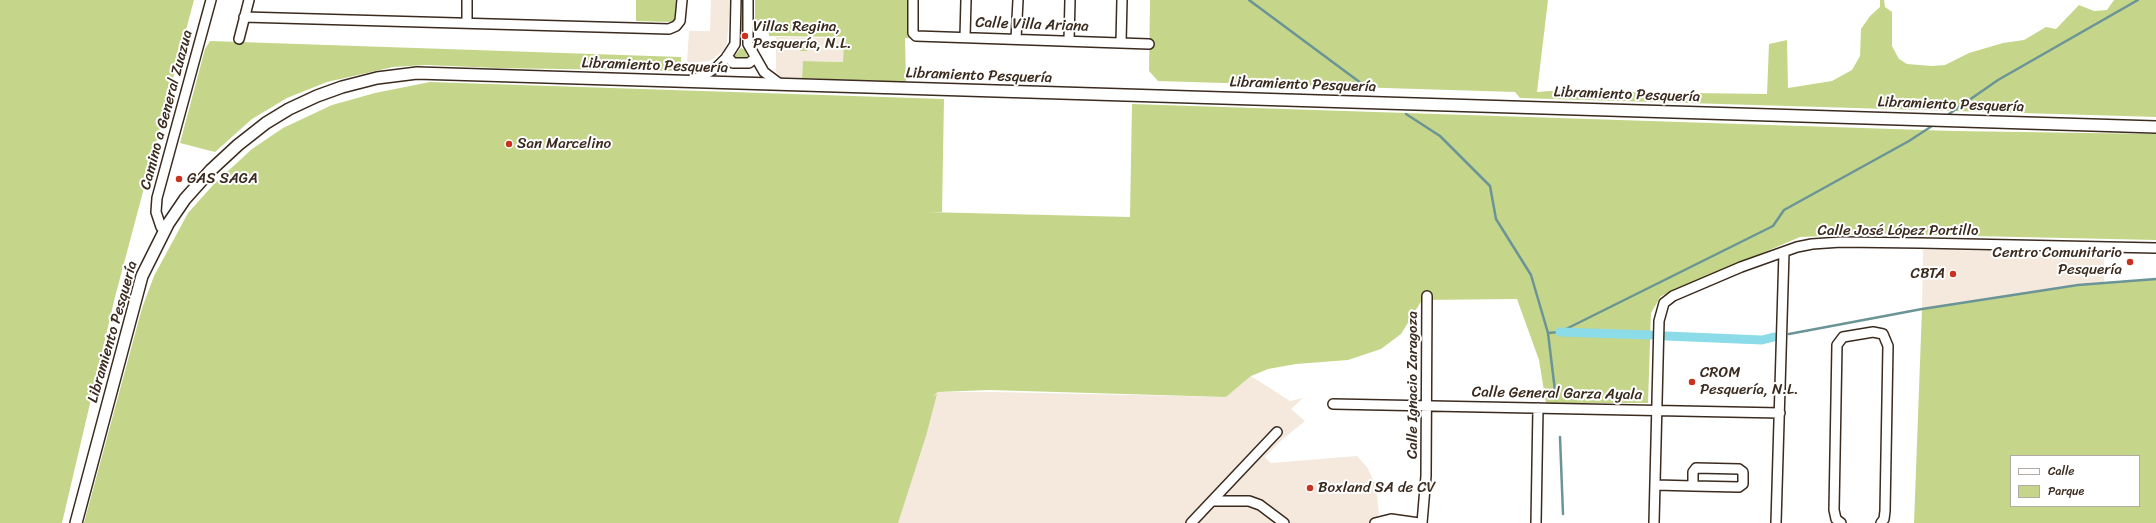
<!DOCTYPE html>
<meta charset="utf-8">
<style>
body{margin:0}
#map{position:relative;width:2156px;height:523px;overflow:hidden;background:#fff;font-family:Sriracha,sans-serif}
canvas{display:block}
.legend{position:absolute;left:2010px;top:455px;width:130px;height:52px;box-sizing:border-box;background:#fff;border:1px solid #b1aaa5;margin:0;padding:5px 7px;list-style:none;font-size:12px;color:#3b2a1e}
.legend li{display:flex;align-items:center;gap:8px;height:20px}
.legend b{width:20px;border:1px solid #b1aaa5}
</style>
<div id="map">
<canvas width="2156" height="523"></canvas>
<ul class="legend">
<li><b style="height:5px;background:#fff"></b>Calle</li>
<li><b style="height:11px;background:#c5d68a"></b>Parque</li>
</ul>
</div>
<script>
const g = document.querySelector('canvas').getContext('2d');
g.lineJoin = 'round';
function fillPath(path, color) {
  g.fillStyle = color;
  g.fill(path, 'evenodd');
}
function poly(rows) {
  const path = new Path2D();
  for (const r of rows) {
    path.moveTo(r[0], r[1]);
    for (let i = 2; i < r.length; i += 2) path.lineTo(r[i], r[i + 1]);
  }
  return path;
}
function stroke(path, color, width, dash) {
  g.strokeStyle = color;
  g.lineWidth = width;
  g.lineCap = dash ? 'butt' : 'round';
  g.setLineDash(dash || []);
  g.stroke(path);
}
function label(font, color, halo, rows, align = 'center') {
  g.font = font + ' Sriracha,sans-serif';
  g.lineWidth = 4;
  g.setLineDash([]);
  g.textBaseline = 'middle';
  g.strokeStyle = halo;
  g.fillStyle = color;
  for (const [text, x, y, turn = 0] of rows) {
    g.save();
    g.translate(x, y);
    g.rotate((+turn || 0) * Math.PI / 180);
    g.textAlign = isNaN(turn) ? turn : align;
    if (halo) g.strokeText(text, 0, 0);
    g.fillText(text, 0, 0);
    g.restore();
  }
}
const built = poly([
 [711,0,730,0,727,43,723,51,710,61,687,63,689,31,710,31],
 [776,37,844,38,843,62,803,61,802,78,780,77,776,72],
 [1923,250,2104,251,2104,282,1922,309],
 [1251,376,1290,401,1303,398,1291,409,1305,421,1283,439,1265,457,1271,463,1357,456,1367,467,1376,485,1379,515,1369,523,684,523,928,402,938,392,995,392,1226,397]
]);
const green = poly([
 [0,0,194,0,115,297,62,523,0,523],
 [636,0,676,0,676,19,672,22,636,21],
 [742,0,744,0,743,31,741,31],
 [755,0,909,0,909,38,905,38,906,82,802,78,803,61,843,62,844,37,769,36,768,28,755,28],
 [1150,0,1548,0,1537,92,1549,91,1767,94,1769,44,1787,40,1788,88,1832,81,1852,70,1860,56,1861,29,1870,16,1880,7,1880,0,1884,0,1885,7,1892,12,1892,46,1899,59,1907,64,1932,66,1945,65,1969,53,2003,43,2024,40,2046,27,2056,29,2079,5,2094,11,2107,10,2114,0,2156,0,2156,117,1520,98,1515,92,1158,81,1149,71],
 [800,40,807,40,807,51,800,51],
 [210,41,681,57,682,71,498,68,426,65,393,67,327,82,287,98,252,119,215,152,180,143,205,49],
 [741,48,745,50,748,59,733,58],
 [430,82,944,99,942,212,926,212,1130,217,1132,104,1954,131,2156,134,2156,240,1927,235,1912,233,1800,237,1661,296,1651,313,1648,403,1546,403,1539,360,1517,299,1422,300,1401,334,1381,349,1348,360,1296,364,1268,369,1251,376,1226,397,989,390,938,392,932,397,937,394,926,436,898,523,84,523,142,308,154,276,188,213,214,184,252,149,283,128,332,105,375,93],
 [2156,279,2156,523,1914,523,1922,309,2104,282],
 [2011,456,2139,456,2139,506,2011,506]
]);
const stream = poly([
 [1249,0,1373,92],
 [1406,114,1440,136,1490,186,1496,219,1531,275,1548,333,1560,332,1773,226,1784,210,1909,141,1932,126],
 [1949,114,1998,80,2138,0],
 [1548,333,1556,399],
 [1789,334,1922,309,2078,285,2156,279],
 [1560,437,1563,514]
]);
const canal = poly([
 [1560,332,1651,335],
 [1666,336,1762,340,1774,337]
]);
const minor = poly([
 [748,0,748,44,764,72,780,84],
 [913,0,913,33,916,36,1149,44],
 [244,17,669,29,676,26,680,21,682,0],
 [467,23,467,0],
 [965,37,966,0],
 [239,39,249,0],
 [1016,39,1018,0],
 [1069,41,1070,0],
 [1121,43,1122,0],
 [727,56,733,63,749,63,755,58],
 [691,80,703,76,717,67,726,58,735,44,736,0],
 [161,227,156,212,157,198,211,0],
 [1333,404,1780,413],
 [1656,485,1693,486,1739,487,1743,484,1743,472,1739,469,1696,468,1693,472,1693,486],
 [1212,501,1249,501,1260,505,1284,523],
 [1191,523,1277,432],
 [1375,523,1391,519,1419,523],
 [1422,523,1426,476,1427,296],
 [1536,523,1538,408],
 [1654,523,1659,321,1664,303,1673,296,1741,267,1797,247,1812,244,1841,242,1920,243,2156,248],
 [1776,523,1784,252],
 [1841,523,1836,519,1834,510,1837,345,1843,337,1873,332,1883,334,1888,346,1885,511,1884,519,1881,523]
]);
const major = poly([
 [76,523,142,276,168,224,185,199,211,170,238,145,266,123,289,109,317,96,342,87,377,78,417,73,2156,127]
]);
const markers = [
 [745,36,4,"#c8321e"],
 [509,144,4,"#c8321e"],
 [179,179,4,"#c8321e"],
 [2130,262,4,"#c8321e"],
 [1953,274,4,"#c8321e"],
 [1692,382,4,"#c8321e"],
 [1310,488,4,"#c8321e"]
];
const streetNames = [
 ["Calle Villa Ariana",1032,25,2],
 ["Libramiento Pesquería",655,66,2],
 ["Libramiento Pesquería",979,76,2],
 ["Libramiento Pesquería",1303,85,2],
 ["Libramiento Pesquería",1627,95,2],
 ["Libramiento Pesquería",1951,105,2],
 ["Camino a General Zuazua",167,110,-75],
 ["Calle José López Portillo",1898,231],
 ["Libramiento Pesquería",113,332,-74],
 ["Calle Ignacio Zaragoza",1413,385,-90],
 ["Calle General Garza Ayala",1557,394,1]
];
const poiNames = [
 ["Villas Regina,",753,27],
 ["Pesquería, N.L.",753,44],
 ["San Marcelino",517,144],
 ["GAS SAGA",187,179],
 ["Centro Comunitario",2122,253,"right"],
 ["Pesquería",2122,270,"right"],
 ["CBTA",1945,274,"right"],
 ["CROM",1700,373],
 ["Pesquería, N.L.",1700,390],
 ["Boxland SA de CV",1318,488]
];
fillPath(built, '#f5e9dd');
fillPath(green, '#c5d68a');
stroke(stream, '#6b9497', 2.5);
stroke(canal, '#8bdbe8', 9);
stroke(minor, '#3b2a1e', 12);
stroke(major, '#3b2a1e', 14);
stroke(minor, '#fff', 9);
stroke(major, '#fff', 11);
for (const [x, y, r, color] of markers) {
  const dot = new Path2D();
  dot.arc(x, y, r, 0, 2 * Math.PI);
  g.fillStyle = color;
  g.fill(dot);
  stroke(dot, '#fff', 1.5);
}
label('15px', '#3b2a1e', '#fff', streetNames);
label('15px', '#3b2a1e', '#fff', poiNames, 'left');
</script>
